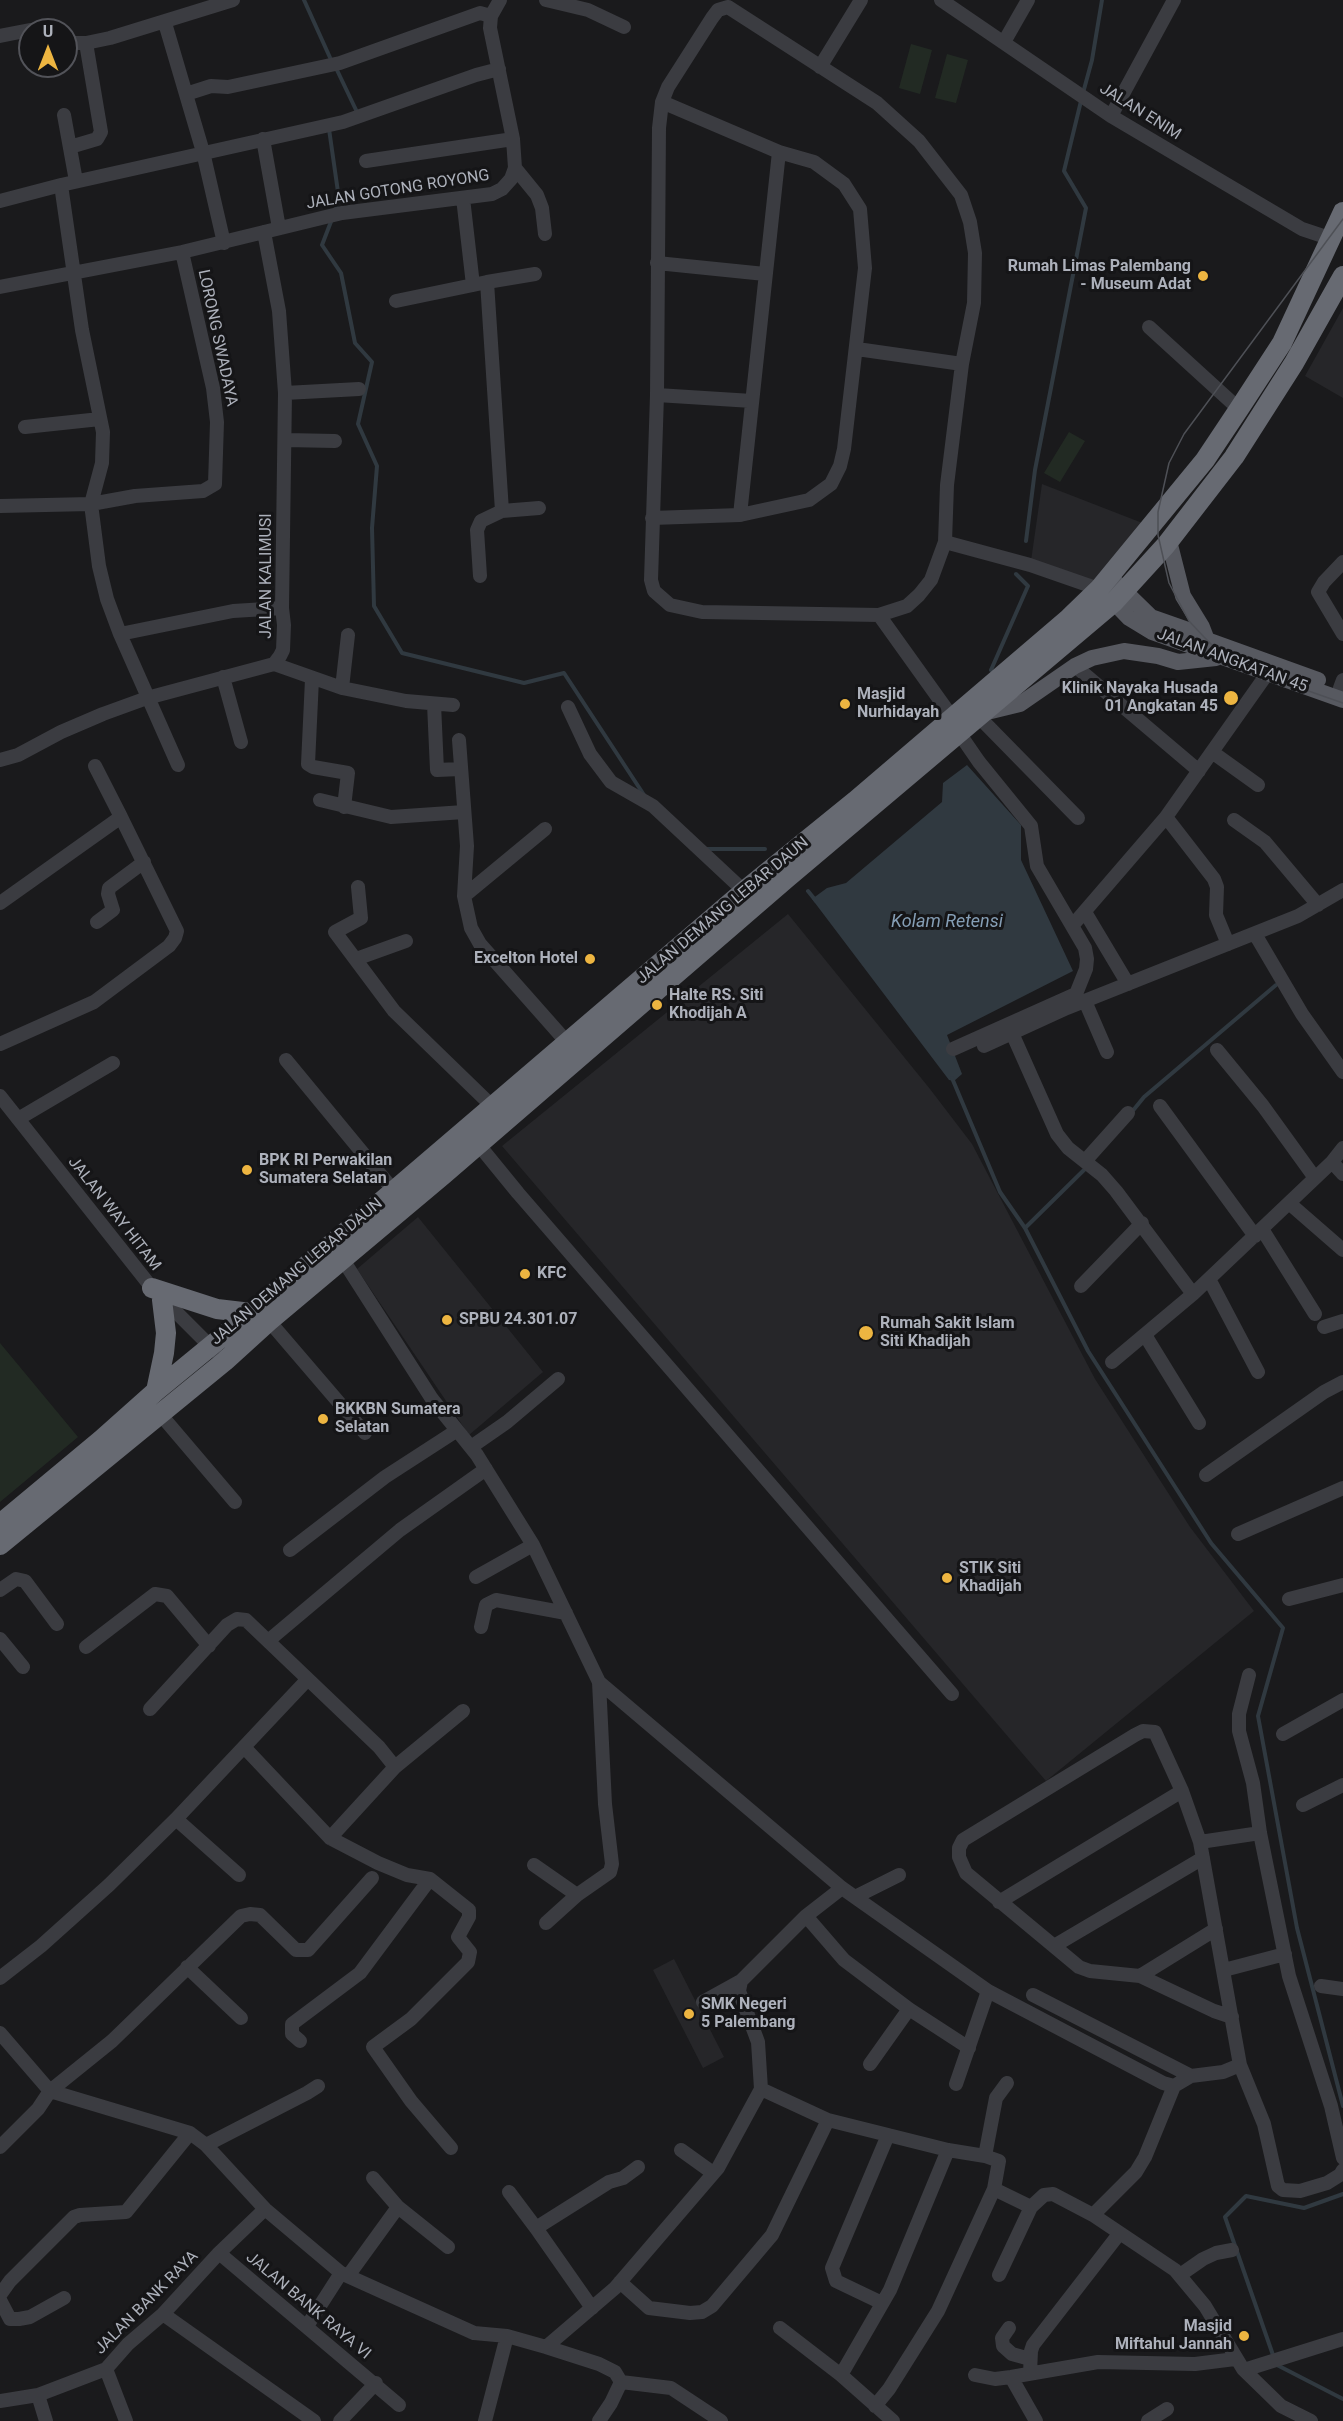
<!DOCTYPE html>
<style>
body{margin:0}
#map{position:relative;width:1343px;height:2421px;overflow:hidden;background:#1a1a1c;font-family:Roboto,sans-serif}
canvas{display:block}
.north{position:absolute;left:18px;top:18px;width:60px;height:60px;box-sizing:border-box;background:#151517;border:2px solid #525359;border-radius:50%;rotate:0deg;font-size:16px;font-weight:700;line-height:24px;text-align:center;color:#adb1bb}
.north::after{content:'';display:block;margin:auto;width:21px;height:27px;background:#edb541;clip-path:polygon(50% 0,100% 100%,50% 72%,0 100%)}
</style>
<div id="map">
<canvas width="1343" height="2421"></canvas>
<div class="north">U</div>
</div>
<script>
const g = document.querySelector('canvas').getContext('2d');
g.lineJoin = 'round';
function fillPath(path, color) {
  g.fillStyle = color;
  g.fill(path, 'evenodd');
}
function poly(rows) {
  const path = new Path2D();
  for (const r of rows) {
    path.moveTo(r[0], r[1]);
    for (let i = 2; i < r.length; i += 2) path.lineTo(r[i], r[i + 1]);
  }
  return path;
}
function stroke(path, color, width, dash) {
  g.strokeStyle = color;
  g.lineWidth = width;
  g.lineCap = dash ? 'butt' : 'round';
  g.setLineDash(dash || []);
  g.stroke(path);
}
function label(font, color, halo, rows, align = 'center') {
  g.font = font + ' Roboto,sans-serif';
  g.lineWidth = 6;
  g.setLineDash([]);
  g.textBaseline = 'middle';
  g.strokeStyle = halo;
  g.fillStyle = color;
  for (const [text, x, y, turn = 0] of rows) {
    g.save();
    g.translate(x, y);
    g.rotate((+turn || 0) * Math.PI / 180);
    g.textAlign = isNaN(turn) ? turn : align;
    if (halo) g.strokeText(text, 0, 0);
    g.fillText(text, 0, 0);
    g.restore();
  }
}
const built = poly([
 [1343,308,1343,398,1305,376],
 [1042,484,1145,524,1095,582,1031,561],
 [788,914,930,1089,972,1144,1095,1379,1190,1527,1254,1611,1046,1781,502,1146],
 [418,1217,543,1372,469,1435,357,1269],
 [674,1959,724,2057,703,2068,653,1970]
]);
const green = poly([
 [911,44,932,50,920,94,899,88],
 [947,54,968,60,956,103,935,98],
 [1069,432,1085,441,1060,482,1044,473],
 [0,1343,78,1437,0,1502]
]);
const water = poly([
 [967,765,1021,825,1021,860,1073,971,947,1035,962,1074,954,1081,949,1080,812,899,827,888,846,883,942,802,943,783]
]);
const stream = poly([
 [304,0,332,62],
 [336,68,357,112],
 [1083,93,1092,60,1102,0],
 [329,129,339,199,335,210],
 [332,219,322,245,341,273,355,343,372,362,358,424,377,466,372,528,374,606,402,653,524,683,564,673,644,795],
 [1026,541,1035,470,1086,208,1064,171,1081,101],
 [991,670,1028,586,1016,574],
 [706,849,765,849],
 [808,891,816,901],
 [952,1078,1000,1192,1025,1228,1088,1351,1211,1543,1283,1628,1258,1716,1297,1928,1343,2106],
 [1131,1113,1144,1097,1276,985],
 [1025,1228,1086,1168],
 [1274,2358,1225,2217,1246,2196,1304,2208,1343,2194],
 [1277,2365,1343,2399]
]);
const minor = poly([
 [546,0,588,10,624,27],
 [941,0,1111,116,1302,229,1329,238],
 [728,7,877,103,919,141,961,195,970,222,975,253,974,303,962,364,947,485,945,542,931,580,919,595,907,606,879,615,702,612,670,605,654,591,651,580,657,395,659,128,662,102,668,87,712,18,718,10,728,7],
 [165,23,203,152,224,243],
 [0,36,30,30],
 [1004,42,1028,0],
 [66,43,86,43,110,38,233,0],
 [820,67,861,0],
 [186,94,211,86,228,87,340,63,480,13,491,16],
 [64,115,76,181],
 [1111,116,1174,0],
 [263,139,279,228],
 [70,147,97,139,101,132,86,43],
 [366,161,513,139],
 [515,168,537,195,542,208,545,234],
 [61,185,82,330,103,432,102,463,91,504,99,566,107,599,120,634,178,765],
 [463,198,473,285,487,282,502,511],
 [0,201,61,185,343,122,476,75,499,69],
 [657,263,765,274],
 [487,282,535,274],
 [0,287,182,252,342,213,492,194,502,189,511,179,515,168,513,139,490,28,491,16,500,0],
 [396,301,473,285],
 [1149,327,1239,409],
 [857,349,962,364],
 [285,393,359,389],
 [657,395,752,401],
 [25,427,100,419],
 [286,440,335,441],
 [0,506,91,504,135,496,203,491,215,484,217,422,213,388,182,252],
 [740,515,779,152],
 [652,518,740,515,809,500,831,484,840,466,844,449,865,268,860,209,844,184,814,162,779,152,662,102],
 [945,542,1030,565,1099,589],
 [1343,562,1324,582,1318,592,1343,634],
 [480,576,477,530,481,521,502,511,539,508],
 [879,615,952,717],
 [120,634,233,611,282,608],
 [274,664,342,688,406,701,453,705],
 [1075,666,1199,771],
 [223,677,241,742],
 [312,679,308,764,313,767,348,773,344,807],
 [342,688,348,635],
 [1340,688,1343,680],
 [434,704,437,770,460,769],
 [568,707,590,754,611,782,653,806,744,891],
 [978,716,1078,818],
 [459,740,467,846,464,896,471,928,480,944,572,1048],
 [1212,752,1258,785],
 [0,760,18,755,61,732,103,714,147,698,274,664,280,656,283,650,284,625,282,608,285,393,279,311,264,232],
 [95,766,121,817],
 [320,800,391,817,464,812],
 [1166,817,1214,879,1217,887,1216,915,1228,944],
 [1234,820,1265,842,1318,905],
 [358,887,361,918,335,932,394,1011,493,1107],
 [464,896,545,829],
 [0,903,121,817,177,931,175,938,169,946,94,1002,0,1044],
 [1085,912,1128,984],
 [97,922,113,910,108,894,109,888,144,862],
 [1072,926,1166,817,1267,674],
 [1255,934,1302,1014,1343,1072],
 [356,959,406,941],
 [1085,1001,1107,1052],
 [1012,1033,1057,1134,1068,1148,1102,1175,1116,1191,1193,1294],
 [984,1046,1067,1008,1298,916,1343,890],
 [953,1049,1076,994,1086,969,1087,959,1085,948,1037,866,1031,826,979,762,959,733],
 [1217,1050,1263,1106,1315,1178],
 [286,1060,394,1191],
 [0,1096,152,1288,215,1351],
 [1160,1106,1255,1236],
 [18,1119,113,1063],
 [478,1144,518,1193,952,1694],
 [1085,1161,1128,1113],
 [1332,1162,1343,1174],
 [1289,1203,1343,1250],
 [1262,1229,1315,1314],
 [338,1252,432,1399,477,1455,533,1545,599,1682,842,1888,988,1991,1163,2083,1174,2086,1191,2076,1223,2072,1240,2065],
 [1209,1279,1258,1372],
 [1081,1286,1142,1223],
 [269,1321,365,1433],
 [1324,1327,1343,1321],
 [1145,1335,1199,1423],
 [1112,1362,1193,1294,1332,1162,1343,1148],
 [161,1415,235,1502],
 [471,1447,507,1422,558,1379],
 [1206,1475,1324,1392,1343,1382],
 [1238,1534,1343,1488],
 [290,1550,385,1477,456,1431],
 [476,1577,533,1545],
 [0,1590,16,1579,25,1581,57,1624],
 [1289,1599,1343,1585],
 [481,1627,486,1605,496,1600,566,1613],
 [0,1639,23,1667],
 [268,1641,400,1530,486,1469],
 [86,1647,155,1594,167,1596,209,1646],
 [1249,1675,1239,1714,1239,1731,1253,1783,1260,1833,1289,1976,1331,2106,1343,2158],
 [150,1709,227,1625,237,1619,246,1620,379,1747,395,1767,330,1838],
 [1283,1734,1343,1700],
 [244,1747,330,1838,378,1863,407,1875,430,1879,469,1910,469,1917,458,1937,470,1952,468,1962,411,2019,373,2047,411,2101,451,2148],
 [395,1767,463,1711],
 [1303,1805,1343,1785],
 [176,1819,239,1875],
 [1200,1842,1260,1833],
 [534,1865,577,1895],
 [855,1897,899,1875],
 [999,1902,1182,1791],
 [806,1916,844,1960,909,2009,969,2048],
 [546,1923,577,1895,610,1872,612,1864,605,1804,599,1682],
 [1054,1946,1203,1858],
 [187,1967,241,2018],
 [1224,1970,1285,1954],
 [1140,1976,1216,1929],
 [0,1978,41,1946,109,1885,176,1819,307,1680],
 [1321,1986,1343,1989],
 [1033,1995,1191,2076],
 [703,2002,741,1981],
 [1232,2017,1214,2011,1140,1976,1090,1971,1079,1967,966,1873,959,1857,959,1848,963,1840,1135,1735,1143,1731,1155,1732,1182,1791,1200,1842,1240,2065,1264,2124,1278,2186,1283,2190,1300,2191,1327,2183,1340,2175,1343,2170],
 [0,2033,50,2091,190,2133,206,2145,265,2209,341,2273,474,2333,507,2336,546,2347,599,2364,615,2372,621,2382,611,2403,599,2421],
 [300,2041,292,2034,292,2024,360,1973,430,1879],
 [870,2064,909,2009],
 [956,2084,988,1991],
 [761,2089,828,2120,948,2150,985,2156,999,2161,994,2189,938,2311,889,2389,875,2406],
 [206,2145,307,2093,318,2086],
 [0,2147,38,2109,50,2091,112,2041,241,1916,250,1914,260,1915,296,1950,308,1950,372,1878],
 [681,2150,713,2173],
 [985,2156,996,2098,1007,2083],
 [373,2178,398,2207],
 [994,2189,1031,2207,1044,2195,1053,2194,1093,2215,1175,2270,1205,2306,1243,2369,1281,2406,1311,2421],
 [509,2192,536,2228],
 [1093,2215,1136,2172,1145,2157,1174,2086],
 [219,2253,399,2405],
 [999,2275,1031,2207],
 [1180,2275,1203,2259,1216,2253,1232,2250],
 [348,2276,398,2207,448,2247],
 [620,2282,649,2308,690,2313,702,2312,712,2306,772,2235,828,2120],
 [0,2295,10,2281,74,2217,80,2215,126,2212,190,2133],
 [0,2300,10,2319,19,2319,30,2317,64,2298],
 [882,2303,836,2281,832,2268,888,2135],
 [592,2308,536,2228,609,2182,623,2178,638,2167],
 [163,2314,314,2421],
 [307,2326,341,2273],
 [780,2328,841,2375,893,2421],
 [1009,2328,1002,2338,1003,2346,1012,2354,1030,2359],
 [546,2347,615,2288,718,2168,761,2089,758,2042,739,1991,741,1981,806,1916,842,1888],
 [106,2369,126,2421],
 [1244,2370,1343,2339],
 [1030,2373,1031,2351,1033,2345,1119,2234],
 [841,2375,890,2290,948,2150],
 [975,2375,995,2379,1011,2377,1098,2362,1195,2364,1235,2359],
 [1011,2377,1036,2421],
 [621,2382,671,2388,721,2421],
 [38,2395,46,2421],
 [0,2401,38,2395,106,2369,128,2344,163,2314,219,2253,265,2209],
 [340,2421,376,2383],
 [485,2421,507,2336],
 [1148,2421,1167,2409]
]);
const major = poly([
 [1169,541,1183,596,1202,627,1207,640],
 [1110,577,1151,617,1188,630,1207,640,1318,680],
 [1106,594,1129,618,1152,632,1343,700],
 [983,713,1020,704,1075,666,1092,658,1124,651,1158,656,1178,662,1216,658]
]);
const highway = poly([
 [152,1288,217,1309,251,1313],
 [156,1391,164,1353,166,1333,162,1300],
 [0,1524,101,1440,156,1391,251,1313,744,891,855,801,1069,618,1099,589,1205,460,1239,409,1282,343,1343,212],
 [0,1545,225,1361,269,1321,443,1175,786,879,1114,602,1166,545,1234,457,1294,363,1343,276]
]);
const tram = poly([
 [1343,219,1184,434,1169,463,1158,512,1158,535,1169,583,1189,621,1204,637,1216,649,1257,673,1343,703]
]);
const markers = [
 [1203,276,6,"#edb541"],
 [1231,698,8,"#edb541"],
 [845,704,6,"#edb541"],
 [590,959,6,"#edb541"],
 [657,1005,6,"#edb541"],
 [247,1170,6,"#edb541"],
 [525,1274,6,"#edb541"],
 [447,1320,6,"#edb541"],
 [866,1333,8,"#edb541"],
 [323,1419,6,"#edb541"],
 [947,1578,6,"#edb541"],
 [689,2014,6,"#edb541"],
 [1244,2336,6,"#edb541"]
];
const streetNames = [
 ["JALAN ENIM",1140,112,32],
 ["JALAN GOTONG ROYONG",398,190,-9],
 ["LORONG SWADAYA",217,338,78],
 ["JALAN KALIMUSI",267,576,-90],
 ["JALAN ANGKATAN 45",1232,661,20],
 ["JALAN DEMANG LEBAR DAUN",723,911,-40],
 ["JALAN WAY HITAM",114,1214,52],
 ["JALAN DEMANG LEBAR DAUN",297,1272,-40],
 ["JALAN BANK RAYA",147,2303,-45],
 ["JALAN BANK RAYA VI",308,2306,40]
];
const poiNames = [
 ["Rumah Limas Palembang",1191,267,"right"],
 ["- Museum Adat",1191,285,"right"],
 ["Klinik Nayaka Husada",1218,689,"right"],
 ["01 Angkatan 45",1218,707,"right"],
 ["Masjid",857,695],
 ["Nurhidayah",857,713],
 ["Excelton Hotel",578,959,"right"],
 ["Halte RS. Siti",669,996],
 ["Khodijah A",669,1014],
 ["BPK RI Perwakilan",259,1161],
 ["Sumatera Selatan",259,1179],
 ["KFC",537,1274],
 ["SPBU 24.301.07",459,1320],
 ["Rumah Sakit Islam",880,1324],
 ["Siti Khadijah",880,1342],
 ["BKKBN Sumatera",335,1410],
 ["Selatan",335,1428],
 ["STIK Siti",959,1569],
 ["Khadijah",959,1587],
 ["SMK Negeri",701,2005],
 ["5 Palembang",701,2023],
 ["Masjid",1232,2327,"right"],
 ["Miftahul Jannah",1232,2345,"right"]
];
const waterNames = [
 ["Kolam Retensi",947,922]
];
fillPath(built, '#262629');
fillPath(green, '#222a23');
fillPath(water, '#303940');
stroke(stream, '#303940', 4);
stroke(minor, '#3b3c41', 14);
stroke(major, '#575960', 16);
stroke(highway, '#676a72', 20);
stroke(tram, '#4e5056', 1.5);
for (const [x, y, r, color] of markers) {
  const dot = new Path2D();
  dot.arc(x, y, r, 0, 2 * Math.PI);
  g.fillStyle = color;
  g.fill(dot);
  stroke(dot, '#151517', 2);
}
label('16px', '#adb1bb', '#151517', streetNames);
label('bold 16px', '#adb1bb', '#151517', poiNames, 'left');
label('italic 18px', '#859eb5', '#151517', waterNames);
</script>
